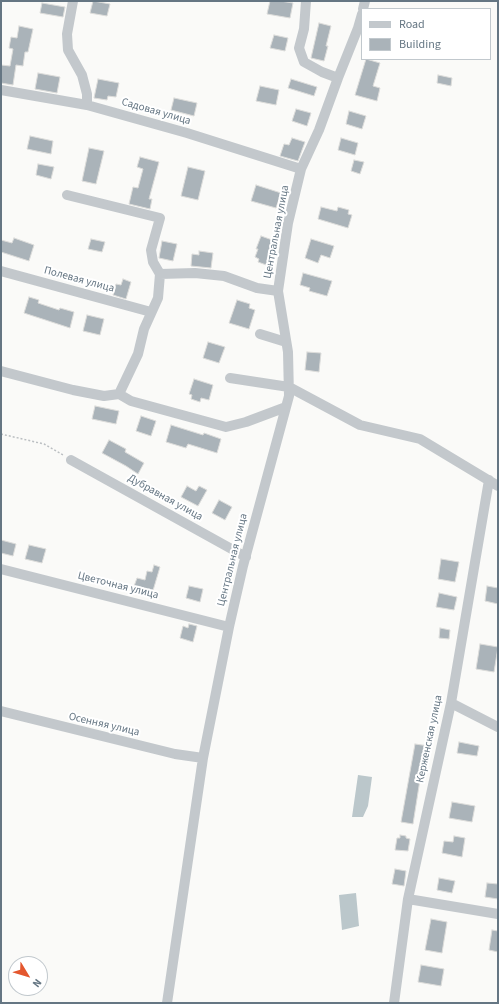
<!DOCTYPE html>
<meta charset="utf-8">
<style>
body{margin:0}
#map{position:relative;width:499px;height:1004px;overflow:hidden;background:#fafaf8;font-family:"Source Sans 3",sans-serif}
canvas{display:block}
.frame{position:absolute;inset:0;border:2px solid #657683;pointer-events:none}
.legend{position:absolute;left:361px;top:8px;width:130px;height:52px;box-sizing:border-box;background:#fff;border:1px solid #c1c8cd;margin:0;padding:5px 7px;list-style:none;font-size:12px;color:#657683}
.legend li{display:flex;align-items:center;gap:8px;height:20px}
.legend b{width:20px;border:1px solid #c1c8cd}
.north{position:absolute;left:8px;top:956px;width:40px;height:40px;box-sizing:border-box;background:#fff;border:1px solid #c1c8cd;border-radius:50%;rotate:128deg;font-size:11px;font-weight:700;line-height:16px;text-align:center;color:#657683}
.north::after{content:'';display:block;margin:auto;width:14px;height:18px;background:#e4572e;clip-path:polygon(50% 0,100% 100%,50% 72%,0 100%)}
</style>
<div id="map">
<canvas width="499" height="1004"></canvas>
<div class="frame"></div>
<ul class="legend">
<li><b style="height:5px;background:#c3c8cc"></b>Road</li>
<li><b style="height:11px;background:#aab3b9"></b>Building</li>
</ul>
<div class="north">N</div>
</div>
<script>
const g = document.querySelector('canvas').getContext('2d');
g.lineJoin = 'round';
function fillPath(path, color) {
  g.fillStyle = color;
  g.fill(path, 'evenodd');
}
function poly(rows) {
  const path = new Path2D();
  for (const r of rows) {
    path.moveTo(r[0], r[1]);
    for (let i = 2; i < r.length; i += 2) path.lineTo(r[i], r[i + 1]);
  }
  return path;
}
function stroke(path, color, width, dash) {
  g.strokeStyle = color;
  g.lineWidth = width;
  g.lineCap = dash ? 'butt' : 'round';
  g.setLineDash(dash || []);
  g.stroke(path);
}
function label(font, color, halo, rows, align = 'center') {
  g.font = font + ' "Source Sans 3",sans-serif';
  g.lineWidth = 4;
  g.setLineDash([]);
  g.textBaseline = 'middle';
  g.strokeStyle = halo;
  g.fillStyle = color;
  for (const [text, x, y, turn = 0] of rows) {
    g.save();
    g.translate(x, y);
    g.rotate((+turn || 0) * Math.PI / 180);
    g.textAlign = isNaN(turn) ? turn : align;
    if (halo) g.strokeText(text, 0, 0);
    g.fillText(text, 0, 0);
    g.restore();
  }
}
const water = poly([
 [358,775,372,777,368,806,363,817,352,817],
 [356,893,359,926,342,930,339,895]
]);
const building = poly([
 [93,1,110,4,107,16,90,13,93,1],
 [270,1,280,1,293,3,290,18,267,14,270,1],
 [42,3,65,7,63,17,40,13,42,3],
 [319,23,331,26,326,46,328,46,324,61,311,58,319,23],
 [19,26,33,29,28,52,25,52,23,66,16,65,13,85,1,83,1,65,10,66,13,49,9,48,11,37,17,38,19,26],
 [274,35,288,38,285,51,270,48,274,35],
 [366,59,380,63,373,86,380,88,377,101,355,95,366,59],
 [38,73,60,77,57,93,35,89,38,73],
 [438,75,452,78,451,86,437,83,438,75],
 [98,79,119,83,116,97,108,96,107,100,94,98,98,79],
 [291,79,317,87,314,96,288,88,291,79],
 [260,86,279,90,276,105,256,101,260,86],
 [174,98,197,103,194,116,171,110,174,98],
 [296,109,311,113,307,126,292,121,296,109],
 [349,111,366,116,362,129,346,124,349,111],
 [30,136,53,141,51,154,27,149,30,136],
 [292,138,305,142,298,161,280,156,284,144,289,145,292,138],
 [341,138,358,143,355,155,338,150,341,138],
 [89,148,104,151,96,184,82,181,89,148],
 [140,157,159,162,149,199,152,199,150,209,129,204,133,187,138,188,143,169,137,167,140,157],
 [354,160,364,162,360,174,351,171,354,160],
 [38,164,54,167,51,179,36,175,38,164],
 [188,167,205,171,198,200,181,196,188,167],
 [256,185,281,193,276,208,251,201,256,185],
 [321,207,337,211,338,207,349,210,348,214,352,215,348,228,318,219,321,207],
 [261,236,278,242,269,266,258,262,259,259,255,257,258,249,256,249,261,236],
 [14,238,34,245,29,261,1,252,1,240,12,243,14,238],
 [91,239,105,242,102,252,88,249,91,239],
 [311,239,334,246,330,258,321,255,318,263,305,258,311,239],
 [162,241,177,244,173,261,159,258,162,241],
 [199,251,213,253,211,268,191,266,192,254,199,255,199,251],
 [303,273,332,281,327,296,309,291,310,288,300,285,303,273],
 [123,279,131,282,126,299,113,295,116,284,121,285,123,279],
 [29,297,39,300,38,303,59,310,60,308,74,312,70,328,24,313,29,297],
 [237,300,250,304,249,308,255,310,249,329,229,323,237,300],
 [87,315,104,319,100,335,83,331,87,315],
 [208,342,225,347,219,363,203,358,208,342],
 [307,352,321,353,319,372,305,370,307,352],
 [194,379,213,385,209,400,201,398,200,402,191,399,192,395,189,394,194,379],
 [95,406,119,411,116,424,92,419,95,406],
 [141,416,156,421,151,436,136,431,141,416],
 [171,425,203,435,204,433,221,439,217,453,188,444,186,448,166,442,171,425],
 [109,440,126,449,125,452,144,463,138,474,126,466,102,453,109,440],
 [187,486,196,491,199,486,207,490,198,506,181,497,187,486],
 [219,500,232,507,225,520,212,513,219,500],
 [1,540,16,544,13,556,1,553,1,540],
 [29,545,46,549,42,563,25,559,29,545],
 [441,559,459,562,455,582,438,579,441,559],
 [154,565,160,567,152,594,133,589,137,578,145,580,147,571,152,572,154,565],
 [189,586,203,589,200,602,186,598,189,586],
 [487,586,498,588,498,604,485,601,487,586],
 [439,593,457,597,454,610,436,607,439,593],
 [189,624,197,626,193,642,180,638,183,626,188,628,189,624],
 [440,628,450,630,449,639,439,638,440,628],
 [480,644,498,647,494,672,476,669,480,644],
 [459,742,479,746,477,756,457,753,459,742],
 [415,744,429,746,425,768,422,767,413,824,401,822,415,744],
 [452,802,475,806,472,822,449,818,452,802],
 [400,835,406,836,406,838,410,839,408,851,395,850,397,838,400,838,400,835],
 [454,836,465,838,462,857,442,853,444,841,453,842,454,836],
 [395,869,406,871,404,886,392,884,395,869],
 [439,878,455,881,452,893,437,890,439,878],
 [487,883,498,884,498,899,485,897,487,883],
 [431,919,447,922,442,953,425,950,431,919],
 [492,930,498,931,498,952,489,950,492,930],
 [421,965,444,969,441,986,418,982,421,965]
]);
const path = poly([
 [1,434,44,444,63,455]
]);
const minor = poly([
 [73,1,67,34,68,50,82,75,87,94,87,105],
 [306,1,304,29,299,48,304,62,322,72,338,78],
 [363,9,365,1],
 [1,90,87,105,187,133,301,169],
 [67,195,160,218,151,250,153,262,160,274],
 [1,271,151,312],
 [278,291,257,288,224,276,195,273,160,274,158,298,144,329,138,354,119,394,131,401,226,427,246,422,286,407],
 [260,334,286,342],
 [1,371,73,390,104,396,119,394],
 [230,378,289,387,360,425,420,439,498,486],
 [71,460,246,557],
 [1,569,229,627],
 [451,703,498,727],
 [1,711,175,754,203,758],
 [408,899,498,914],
 [167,1003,203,758,229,627,243,566,289,396,288,352,278,291,288,223,301,169,319,130,338,78,358,28,362,14],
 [394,1003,408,899,451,703,489,480]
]);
const streetNames = [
 ["Садовая улица",156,112,16],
 ["Центральная улица",277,232,-79],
 ["Полевая улица",79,280,15],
 ["Дубравная улица",165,498,29],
 ["Центральная улица",233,560,-76],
 ["Цветочная улица",118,586,14],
 ["Осенняя улица",104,725,13],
 ["Керженская улица",430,739,-78]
];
fillPath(water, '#bbc7cb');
fillPath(building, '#aab3b9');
stroke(building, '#dcdcda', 1);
stroke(path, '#bbbfc2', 1.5, [2, 2]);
stroke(minor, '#c3c8cc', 10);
label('11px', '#657683', '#fff', streetNames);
</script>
